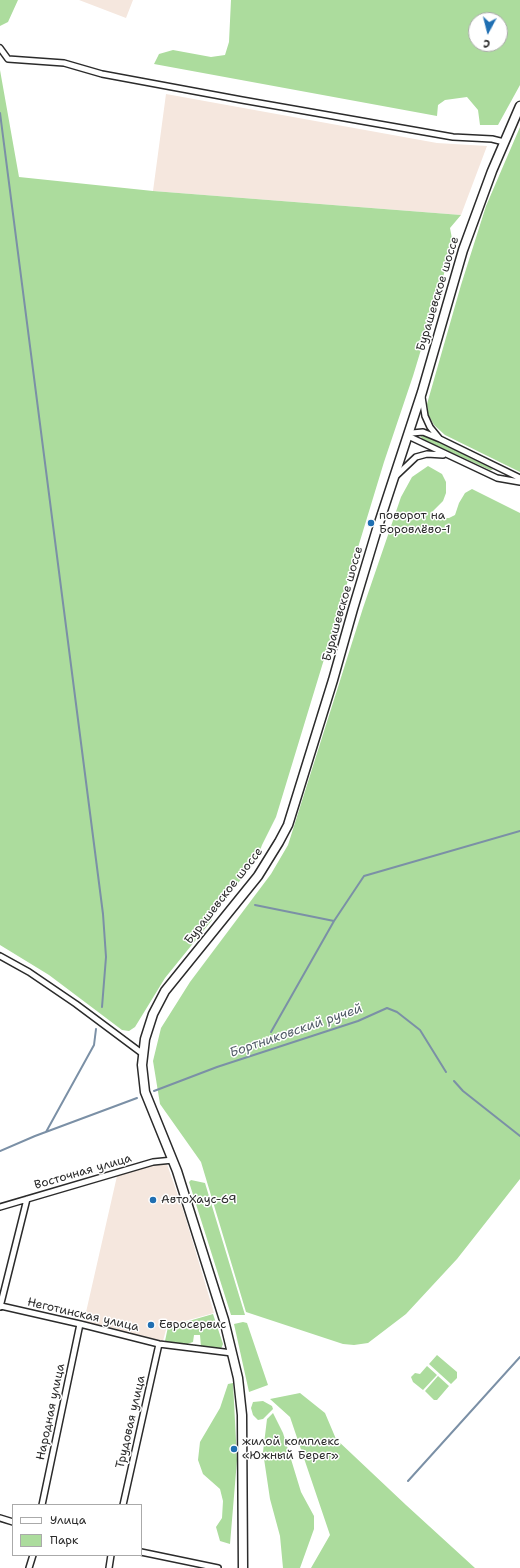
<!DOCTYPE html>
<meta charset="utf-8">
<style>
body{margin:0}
#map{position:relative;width:520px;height:1568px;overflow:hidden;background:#fff;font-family:"Shantell Sans",sans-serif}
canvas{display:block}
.legend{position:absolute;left:12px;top:1504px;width:130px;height:52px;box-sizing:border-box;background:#fff;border:1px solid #aaa;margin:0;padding:5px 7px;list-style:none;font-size:12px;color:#2b2b2b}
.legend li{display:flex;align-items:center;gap:8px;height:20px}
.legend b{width:20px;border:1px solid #aaa}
.north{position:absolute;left:468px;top:12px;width:40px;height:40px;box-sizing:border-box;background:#fff;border:1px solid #aaa;border-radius:50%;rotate:187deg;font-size:11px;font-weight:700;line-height:16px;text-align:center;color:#2b2b2b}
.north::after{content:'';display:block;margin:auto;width:14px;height:18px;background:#1f6fb2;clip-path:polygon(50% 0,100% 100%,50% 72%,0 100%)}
</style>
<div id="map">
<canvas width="520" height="1568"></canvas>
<ul class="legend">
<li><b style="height:5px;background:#fff"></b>Улица</li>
<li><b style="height:11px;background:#acdc9d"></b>Парк</li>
</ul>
<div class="north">С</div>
</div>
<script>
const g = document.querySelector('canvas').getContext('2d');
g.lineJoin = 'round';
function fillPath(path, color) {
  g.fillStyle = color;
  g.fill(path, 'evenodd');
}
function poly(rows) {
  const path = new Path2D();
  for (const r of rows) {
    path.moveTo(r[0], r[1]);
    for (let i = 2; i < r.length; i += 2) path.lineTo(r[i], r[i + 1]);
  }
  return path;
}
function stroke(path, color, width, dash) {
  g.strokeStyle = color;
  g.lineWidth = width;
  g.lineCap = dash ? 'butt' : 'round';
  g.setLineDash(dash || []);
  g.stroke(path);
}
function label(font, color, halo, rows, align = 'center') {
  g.font = font + ' "Shantell Sans",sans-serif';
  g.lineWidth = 3;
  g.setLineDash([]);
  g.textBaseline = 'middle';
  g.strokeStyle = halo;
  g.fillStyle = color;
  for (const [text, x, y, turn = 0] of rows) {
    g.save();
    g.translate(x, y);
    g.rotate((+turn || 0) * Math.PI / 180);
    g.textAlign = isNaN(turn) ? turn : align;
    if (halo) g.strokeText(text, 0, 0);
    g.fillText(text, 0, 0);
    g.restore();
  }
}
const built = poly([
 [79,0,133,0,126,18],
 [166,94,437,143,487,146,461,215,153,191],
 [167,1164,185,1216,214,1313,167,1326,163,1341,84,1321,117,1176,153,1165]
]);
const green = poly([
 [0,0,18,0,8,22,0,26],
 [231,0,520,0,520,85,498,125,480,125,478,110,467,97,445,100,438,105,437,116,154,64,159,54,173,50,211,57,225,55,229,42],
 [476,20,500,20,500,44,476,44],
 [0,70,19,177,153,191,461,215,450,228,453,244,413,376,384,462,276,817,262,845,256,861,221,904,210,913,212,920,165,978,135,1027,129,1031,122,1030,49,975,0,945],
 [520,127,520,472,445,435,434,425,428,414,427,404,461,285,486,206],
 [420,435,424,435,491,468,493,470,490,470,422,439],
 [428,466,442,474,446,482,446,493,443,501,432,512,438,518,449,518,455,515,459,503,465,493,472,489,520,513,520,1179,457,1259,406,1314,368,1343,354,1345,343,1344,246,1312,201,1162,160,1104,153,1061,161,1028,190,982,271,874,288,845,363,608,401,497,412,477],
 [191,1180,205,1183,245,1315,231,1315,189,1182],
 [213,1314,223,1344,221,1349,201,1347,200,1335,194,1335,193,1342,184,1345,165,1341,168,1327],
 [243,1322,247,1323,268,1385,249,1392,234,1324],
 [437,1355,457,1372,457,1378,451,1384,429,1364],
 [427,1366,437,1375,423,1390,413,1382,411,1377,415,1373,420,1374],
 [438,1376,449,1386,437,1400,434,1400,425,1391],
 [233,1383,237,1460,230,1544,220,1541,216,1527,222,1518,223,1501,220,1489,203,1474,198,1460,200,1442,220,1408,228,1384],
 [300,1393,325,1413,336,1439,406,1505,475,1568,311,1568,330,1535,290,1417,270,1399],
 [263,1401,272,1406,273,1409,263,1419,258,1420,253,1415,251,1408,253,1402],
 [273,1413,283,1433,301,1492,314,1516,314,1529,300,1568,283,1568,280,1536,270,1499,263,1452,267,1419]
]);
const stream = poly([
 [0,113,103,914,106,957,102,1007],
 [255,905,334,921],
 [271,1032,334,921,364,876,520,831],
 [454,1081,463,1091,520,1136],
 [154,1091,217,1067,358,1021,387,1008,397,1012,420,1030,446,1072],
 [46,1132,94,1045,96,1029],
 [0,1151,35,1136,137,1098],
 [408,1481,520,1357]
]);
const street = poly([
 [0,48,8,59,64,63,102,74,242,100,453,137,492,139,504,142],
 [422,397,425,416,430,427,439,438],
 [397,475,416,457,427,454,443,455],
 [520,478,440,439,423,432,412,433,408,436,497,478,520,482],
 [0,956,29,972,76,1004,143,1054],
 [0,1207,153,1162,173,1160],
 [1,1306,80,1324,159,1344,232,1353],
 [0,1307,27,1199],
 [42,1505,80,1324],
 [123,1505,159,1344],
 [0,1518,13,1522],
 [141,1552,218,1568],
 [29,1568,33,1555],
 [109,1568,111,1555]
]);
const primary = poly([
 [243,1568,242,1415,238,1378,224,1320,177,1171,145,1092,142,1065,145,1039,153,1014,165,991,258,876,279,842,288,825,333,680,353,609,377,529,422,392,463,250,492,171,520,106]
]);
const markers = [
 [371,523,4,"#1f6fb2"],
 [153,1200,4,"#1f6fb2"],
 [151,1325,4,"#1f6fb2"],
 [234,1449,4,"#1f6fb2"]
];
const streetNames = [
 ["Бурашевское шоссе",438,294,-73],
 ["Бурашевское шоссе",343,604,-74],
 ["Бурашевское шоссе",224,896,-52],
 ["Восточная улица",83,1172,-16],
 ["Неготинская улица",83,1315,13],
 ["Народная улица",51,1412,-78],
 ["Трудовая улица",131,1422,-77]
];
const poiNames = [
 ["поворот на",379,516],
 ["Боровлёво-1",379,530],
 ["АвтоХаус-69",161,1200],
 ["Евросервис",159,1325],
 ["жилой комплекс",242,1442],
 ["«Южный Берег»",242,1456]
];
const waterNames = [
 ["Бортниковский ручей",296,1031,-19]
];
fillPath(built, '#f5e7de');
fillPath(green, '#acdc9d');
stroke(stream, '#7b90a6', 2);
stroke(street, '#2b2b2b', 8);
stroke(primary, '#2b2b2b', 11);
stroke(street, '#fff', 5);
stroke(primary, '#fff', 8);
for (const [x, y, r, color] of markers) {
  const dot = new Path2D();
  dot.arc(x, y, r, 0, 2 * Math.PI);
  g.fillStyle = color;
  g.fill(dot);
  stroke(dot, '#fff', 1.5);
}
label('12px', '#2b2b2b', '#fff', streetNames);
label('12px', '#2b2b2b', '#fff', poiNames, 'left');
label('italic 13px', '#535d68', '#fff', waterNames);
</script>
